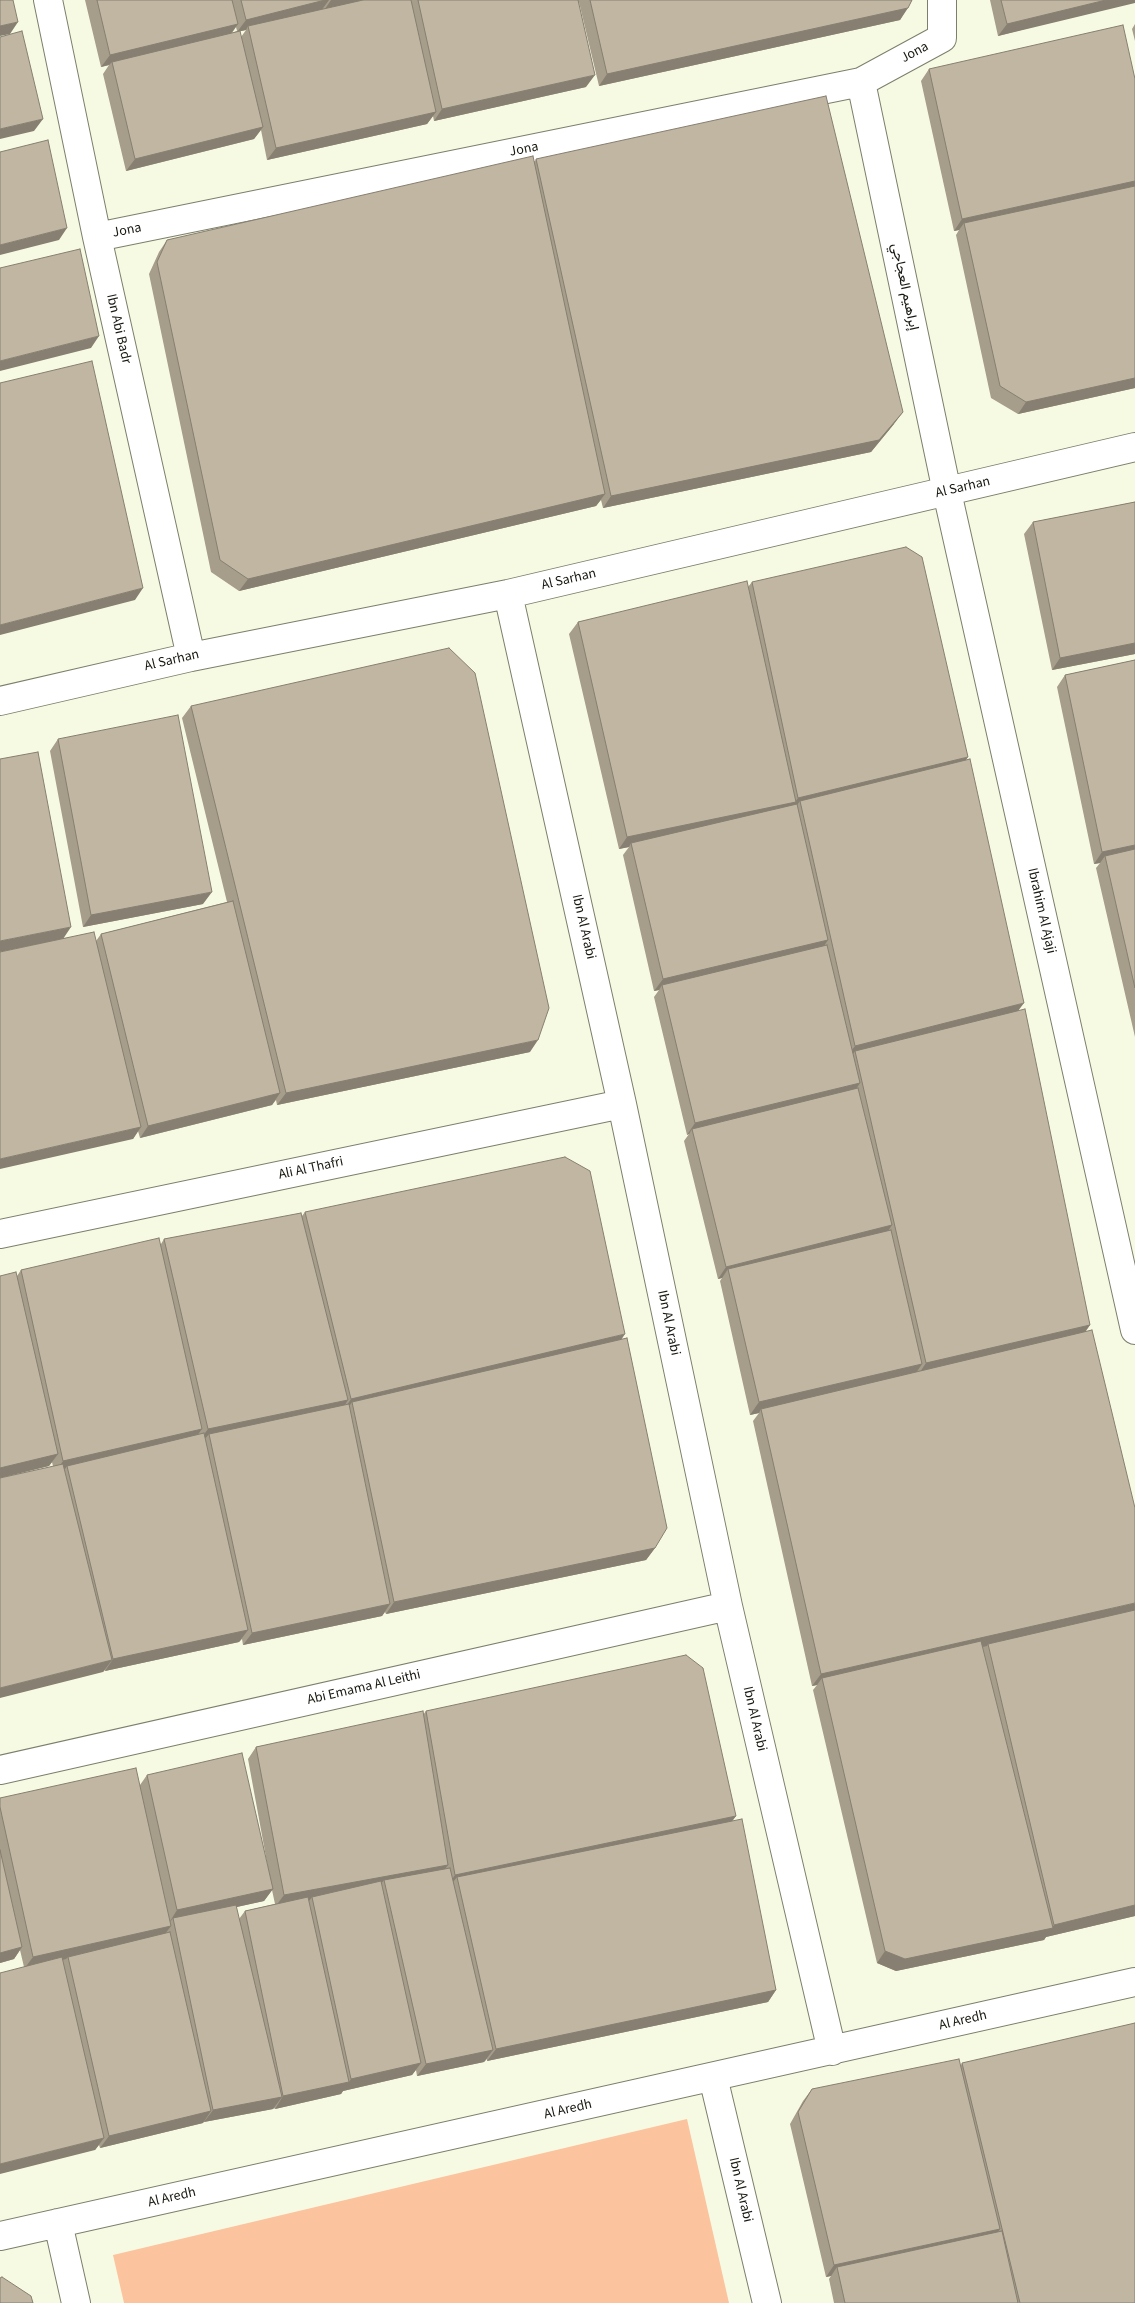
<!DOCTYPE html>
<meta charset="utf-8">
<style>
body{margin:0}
canvas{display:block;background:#f7fae3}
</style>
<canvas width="1135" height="2303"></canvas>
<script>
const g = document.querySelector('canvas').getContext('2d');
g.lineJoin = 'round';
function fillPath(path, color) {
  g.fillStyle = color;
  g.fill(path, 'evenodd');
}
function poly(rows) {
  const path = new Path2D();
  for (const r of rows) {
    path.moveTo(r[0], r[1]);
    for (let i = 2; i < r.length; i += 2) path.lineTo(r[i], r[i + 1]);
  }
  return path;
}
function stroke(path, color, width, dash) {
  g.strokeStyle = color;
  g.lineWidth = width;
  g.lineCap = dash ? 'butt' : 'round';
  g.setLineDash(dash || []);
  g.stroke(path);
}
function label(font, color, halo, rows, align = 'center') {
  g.font = font + ' "Source Sans 3",Vazirmatn,sans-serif';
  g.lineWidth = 4.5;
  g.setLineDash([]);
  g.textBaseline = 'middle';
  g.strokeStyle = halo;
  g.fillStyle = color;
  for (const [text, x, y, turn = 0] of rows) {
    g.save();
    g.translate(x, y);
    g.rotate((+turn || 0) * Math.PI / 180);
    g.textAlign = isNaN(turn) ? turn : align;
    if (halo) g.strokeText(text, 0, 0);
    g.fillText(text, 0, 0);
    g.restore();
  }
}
const green = poly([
 [687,2119,729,2303,124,2303,113,2255]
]);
const street = poly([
 [48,0,97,237,191,657],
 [861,82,947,492,1135,1330],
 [97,237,861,82,942,38,942,0],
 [508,594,622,1104,728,1606,832,2051],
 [0,701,191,657,508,594,1135,447],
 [0,1234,622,1104],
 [0,1770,728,1606],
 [713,2077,767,2303],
 [58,2223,76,2303],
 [0,2236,1135,1982]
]);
const wall = poly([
 [85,0,912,0,900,20,599,86,579,2,586,87,434,121,433,116,427,124,267,160,261,130,254,139,126,171,103,74,109,65,101,67],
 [236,27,237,31,232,33],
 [246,30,241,37,240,31],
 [990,0,1135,0,998,36],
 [1135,24,1135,41,1132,29],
 [929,69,1135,79,1135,388,1018,414,991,398,956,235,959,230,954,231,921,81],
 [536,159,894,424,871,452,603,508,601,500,596,506,239,591,211,572,149,274,159,252,167,240,535,161],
 [1135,502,1135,654,1052,670,1024,534,1033,522],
 [752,582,966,760,1018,1010,1090,1325,1086,1331,1135,1916,1046,1937,1044,1940,896,1971,877,1963,813,1690,817,1685,812,1686,753,1421,759,1413,750,1415,720,1281,722,1278,718,1279,684,1141,689,1134,687,1135,654,997,659,990,654,991,623,855,629,847,619,849,569,634,578,622,748,587],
 [1135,660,1135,1037,1096,868,1100,863,1094,864,1057,687,1065,675],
 [191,706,530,1052,277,1105,276,1100,272,1105,140,1138,138,1131,133,1139,64,938,96,941,101,934,227,902,182,718],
 [58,739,203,904,83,927,50,751],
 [305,1212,622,1340,655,1548,646,1560,386,1614,385,1612,382,1616,243,1645,242,1639,239,1642,105,1671,105,1670,103,1672,52,1462,49,1466,0,1478,17,1276,21,1270,161,1244,164,1239,302,1216],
 [426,1711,736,1816,732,1821,776,1990,768,2002,487,2061,487,2059,484,2062,417,2076,416,2070,412,2075,343,2091,341,2094,275,2109,274,2108,273,2109,204,2122,204,2121,203,2123,100,2148,99,2145,95,2150,24,1967,20,1950,14,1959,0,1963,0,1798,140,1785,147,1775,268,1868,248,1759,256,1747,423,1715],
 [272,1890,275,1904,245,1911,239,1919,236,1907,264,1901],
 [962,2063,1135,2303,834,2303,829,2279,831,2276,826,2277,790,2124,803,2101,812,2089,961,2065]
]);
const shadedWall = poly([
 [325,0,329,0,321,11,248,26,246,30,237,32,246,20],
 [331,0,382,0,323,12],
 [1106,0,1135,0,1135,3,998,36,1007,24],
 [908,8,900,20,599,86,607,74],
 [18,22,10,34,0,36,0,26],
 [238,24,229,36,112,62,109,65,101,67,110,55],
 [595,75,586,87,434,121,442,109],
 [436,112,427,124,267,160,276,148],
 [43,119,34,131,0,139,0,129],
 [263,127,254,139,126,171,135,159],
 [1135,181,1135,191,964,223,959,230,954,231,962,219],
 [67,228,59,240,0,255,0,245],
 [99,336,91,348,0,371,0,361],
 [1135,378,1135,388,1018,414,1026,402],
 [903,412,894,424,871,452,603,508,611,496],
 [605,494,596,506,239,591,248,579],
 [143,588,135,600,0,635,0,625],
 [1135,643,1135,654,1052,670,1060,658],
 [968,757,960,769,800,801,794,809,631,843,629,847,619,849,627,837,795,802,798,798],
 [1135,845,1135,856,1105,856,1100,863,1094,864,1102,852],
 [212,892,203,904,83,927,91,915],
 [71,927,63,939,0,952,0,941],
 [828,940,820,952,662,985,659,990,654,991,663,979],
 [1024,1003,1015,1015,855,1051,851,1057,846,1058,855,1046],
 [538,1040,530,1052,277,1105,286,1093],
 [860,1083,852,1095,692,1129,689,1134,687,1135,695,1123],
 [280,1093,272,1105,140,1138,148,1126],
 [141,1127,133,1139,0,1169,0,1159],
 [892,1225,884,1237,728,1269,722,1278,718,1279,726,1267],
 [1090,1325,1081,1337,918,1375,926,1363],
 [625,1334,617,1346,352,1402,346,1411,343,1411,351,1399],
 [922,1364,914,1376,761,1409,759,1413,750,1415,759,1402],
 [348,1400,340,1413,209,1434,204,1440,199,1441,208,1429],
 [202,1429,193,1441,67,1466,63,1472,55,1473,63,1461],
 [58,1454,49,1466,0,1478,0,1468],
 [655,1548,646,1560,386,1614,394,1602],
 [1135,1603,1135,1613,988,1644,987,1646,823,1683,822,1678,817,1685,812,1686,821,1674],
 [390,1604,382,1616,243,1645,252,1633],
 [248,1630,239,1642,105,1671,113,1659],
 [112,1660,103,1672,0,1698,0,1688],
 [736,1816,727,1828,457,1877,450,1886,447,1887,455,1875],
 [448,1865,439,1877,384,1880,378,1888,312,1897,309,1901,275,1907,284,1895],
 [273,1889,264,1901,174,1921,173,1918,170,1922,169,1923,177,1910],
 [1135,1905,1135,1916,1046,1937,1044,1940,896,1971,877,1963,885,1951,1052,1928,1054,1925],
 [171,1926,162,1938,68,1957,66,1959,24,1969,33,1957],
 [22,1947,14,1959,0,1963,0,1953],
 [776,1990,768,2002,487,2061,496,2049],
 [493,2050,484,2062,417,2076,426,2064],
 [421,2063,412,2075,343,2091,351,2079],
 [349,2082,341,2094,275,2109,283,2096],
 [282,2097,273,2109,204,2122,213,2110],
 [211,2111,203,2123,100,2148,109,2136],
 [104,2138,95,2150,0,2174,0,2164],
 [1000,2229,992,2241,837,2267,831,2276,826,2277,834,2265]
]);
const building = poly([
 [0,0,13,0,18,22,0,26,0,0],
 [97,0,232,0,238,24,110,55,97,0],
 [241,0,325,0,246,20,241,0],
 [363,0,411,0,436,112,276,148,248,26,363,0],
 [418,0,578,0,595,75,442,109,418,0],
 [590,0,912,0,908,8,607,74,590,0],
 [1001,0,1106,0,1007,24,1001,0],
 [1123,25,1135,79,1135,181,962,219,929,69,1123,25],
 [22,31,43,119,0,129,0,37,22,31],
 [240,31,263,127,135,159,112,62,240,31],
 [826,96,903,412,879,440,611,496,536,159,826,96],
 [48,140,67,228,0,245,0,152,48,140],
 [533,156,605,494,248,579,220,560,157,262,167,240,533,156],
 [1135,186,1135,378,1026,402,1000,386,964,223,1135,186],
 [80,249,99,336,0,361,0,268,80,249],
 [92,361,143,588,0,625,0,383,92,361],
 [1135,502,1135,643,1060,658,1033,522,1135,502],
 [906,547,922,557,968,757,798,798,752,582,906,547],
 [747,581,796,802,627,837,578,622,747,581],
 [449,648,475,673,549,1008,538,1040,286,1093,191,706,449,648],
 [1135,660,1135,845,1102,852,1065,675,1135,660],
 [178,715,212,892,91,915,58,739,178,715],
 [38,752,71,927,0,941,0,759,38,752],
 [970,759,1024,1003,855,1046,800,801,970,759],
 [797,804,828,940,663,979,631,843,797,804],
 [1135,849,1135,988,1105,856,1135,849],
 [233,901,280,1093,148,1126,101,934,233,901],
 [94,932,141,1127,0,1159,0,952,94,932],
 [827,945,860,1083,695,1123,662,985,827,945],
 [1025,1009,1090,1325,926,1363,855,1051,1025,1009],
 [858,1088,892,1225,726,1267,692,1129,858,1088],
 [565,1157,590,1171,625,1334,351,1399,305,1212,565,1157],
 [301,1213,348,1400,208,1429,164,1239,301,1213],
 [891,1230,922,1364,759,1402,728,1269,891,1230],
 [159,1238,202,1429,63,1461,21,1270,159,1238],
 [16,1272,58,1454,0,1468,0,1276,16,1272],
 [1092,1330,1135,1508,1135,1603,821,1674,761,1409,1092,1330],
 [627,1338,667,1528,655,1548,394,1602,352,1402,627,1338],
 [349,1404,390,1604,252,1633,209,1434,349,1404],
 [204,1433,248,1630,113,1659,67,1466,204,1433],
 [63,1464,112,1660,0,1688,0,1478,63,1464],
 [1135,1610,1135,1905,1054,1925,988,1644,1135,1610],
 [981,1641,1053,1928,905,1959,885,1951,822,1678,981,1641],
 [686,1655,703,1668,736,1816,455,1875,426,1711,686,1655],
 [423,1711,448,1865,284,1895,256,1747,423,1711],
 [242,1753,273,1889,177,1910,147,1775,242,1753],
 [136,1768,171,1926,33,1957,0,1807,0,1798,136,1768],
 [742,1819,776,1990,496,2049,457,1877,742,1819],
 [0,1850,22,1947,0,1953,0,1850],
 [450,1868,493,2050,426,2064,384,1880,450,1868],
 [381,1881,421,2063,351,2079,312,1897,381,1881],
 [308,1897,349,2082,283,2096,245,1911,308,1897],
 [236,1905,282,2097,213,2110,173,1918,236,1905],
 [170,1932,211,2111,109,2136,68,1957,170,1932],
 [62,1957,104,2138,0,2164,0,1973,62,1957],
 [1135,2023,1135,2303,1020,2303,962,2063,1135,2023],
 [959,2059,1000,2229,834,2265,798,2112,812,2089,959,2059],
 [1002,2231,1018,2303,845,2303,837,2267,1002,2231],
 [2,2277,31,2296,33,2303,0,2303,0,2278,2,2277]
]);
const streetNames = [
 ["Jona",915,53,-28],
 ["Jona",524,150,-11],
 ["Jona",127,231,-11],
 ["إبراهيم العجاجي",904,287,78],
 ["Ibn Abi Badr",118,329,77],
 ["Al Sarhan",963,488,-13],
 ["Al Sarhan",569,580,-13],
 ["Al Sarhan",172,661,-13],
 ["Ibrahim Al Ajaji",1041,911,77],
 ["Ibn Al Arabi",583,927,77],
 ["Ali Al Thafri",311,1169,-12],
 ["Ibn Al Arabi",668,1323,78],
 ["Abi Emama Al Leithi",364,1688,-13],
 ["Ibn Al Arabi",754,1719,77],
 ["Al Aredh",963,2021,-13],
 ["Al Aredh",568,2110,-13],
 ["Ibn Al Arabi",740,2190,77],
 ["Al Aredh",172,2198,-13]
];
fillPath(green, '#fcc39f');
stroke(street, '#7c7f6b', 30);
stroke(street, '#fff', 28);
fillPath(wall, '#a69d8b');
fillPath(shadedWall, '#877f71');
fillPath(building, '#c1b6a2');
stroke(building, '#877f71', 1);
label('14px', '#181911', '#fff', streetNames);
</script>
